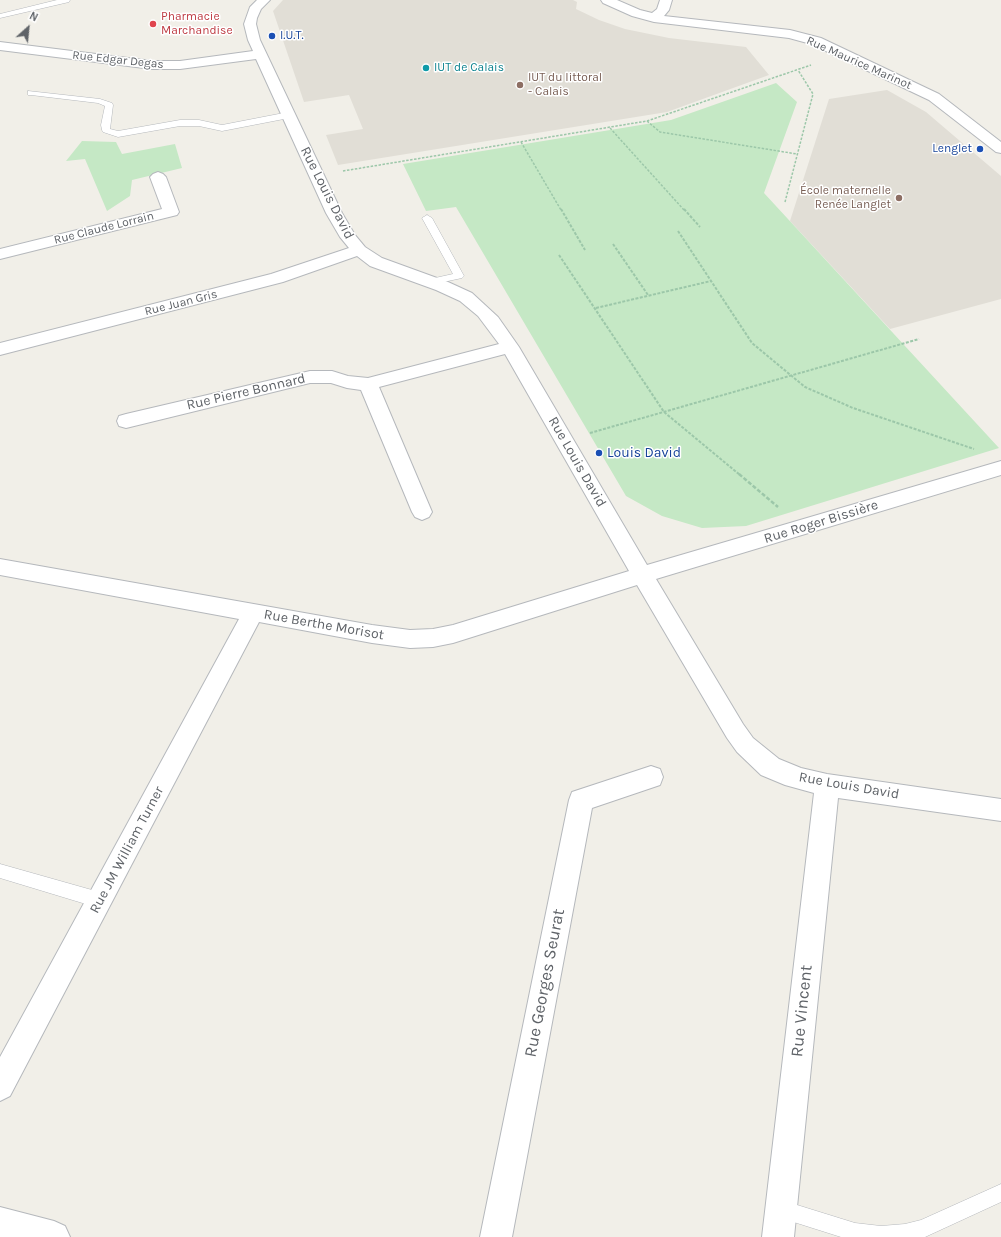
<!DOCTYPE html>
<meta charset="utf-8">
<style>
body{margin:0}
#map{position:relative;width:1001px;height:1237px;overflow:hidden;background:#f1efe8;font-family:Karla,sans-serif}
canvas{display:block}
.north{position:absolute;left:8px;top:8px;width:40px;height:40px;-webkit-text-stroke:3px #fff;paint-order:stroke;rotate:27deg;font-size:11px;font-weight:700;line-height:16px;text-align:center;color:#5f6368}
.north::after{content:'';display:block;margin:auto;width:14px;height:18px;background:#5f6368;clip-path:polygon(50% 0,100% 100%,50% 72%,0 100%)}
</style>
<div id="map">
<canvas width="1001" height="1237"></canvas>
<div class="north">N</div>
</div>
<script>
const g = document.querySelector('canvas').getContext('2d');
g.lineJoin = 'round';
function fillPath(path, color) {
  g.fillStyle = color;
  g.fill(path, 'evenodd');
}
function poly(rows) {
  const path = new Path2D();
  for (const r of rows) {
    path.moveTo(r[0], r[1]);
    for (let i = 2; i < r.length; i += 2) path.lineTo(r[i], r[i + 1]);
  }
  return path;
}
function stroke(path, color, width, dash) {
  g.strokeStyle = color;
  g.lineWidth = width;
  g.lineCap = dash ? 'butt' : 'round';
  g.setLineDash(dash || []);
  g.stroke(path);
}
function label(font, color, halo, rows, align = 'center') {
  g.font = font + ' Karla,sans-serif';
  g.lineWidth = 3;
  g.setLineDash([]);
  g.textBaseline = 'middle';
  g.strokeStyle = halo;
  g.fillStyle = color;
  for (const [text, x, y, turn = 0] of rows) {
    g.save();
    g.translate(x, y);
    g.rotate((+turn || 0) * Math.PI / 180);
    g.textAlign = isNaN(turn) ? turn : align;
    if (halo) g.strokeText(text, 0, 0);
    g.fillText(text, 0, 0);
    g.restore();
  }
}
const education = poly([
 [283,0,573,0,577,2,576,9,599,20,625,29,669,38,746,47,769,75,667,112,338,165,326,135,363,129,349,95,304,102,273,11],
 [887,90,926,112,1001,176,1001,299,890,329,790,221,829,99]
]);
const green = poly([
 [776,83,797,102,764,193,999,448,746,526,702,528,662,516,626,496,456,207,426,211,403,164,671,120],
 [82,141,116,142,122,154,175,144,182,168,132,180,130,196,107,211,85,159,66,161]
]);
const pathFar2 = poly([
 [647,121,660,132,797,154],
 [610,128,684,210],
 [521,142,561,210],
 [343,171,647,121,811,65],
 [785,202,813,94,798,70]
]);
const pathFar1 = poly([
 [561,209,585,250],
 [684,209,700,227],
 [678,231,752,343,805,387,853,408,974,449],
 [613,244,648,295],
 [559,255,664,412,740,475],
 [596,308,711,281],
 [590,433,919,339]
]);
const path = poly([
 [739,474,778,507]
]);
const lane = poly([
 [57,0,70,0,69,2,0,18,0,14,57,0],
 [28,91,100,99,112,103,113,105,110,129,118,131,180,120,199,120,222,125,289,112,293,115,289,118,222,131,199,126,180,126,118,137,103,132,102,130,101,125,105,106,98,103,31,95,28,95,28,91],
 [427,215,432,218,464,276,462,278,429,285,424,282,426,280,453,274,422,218,427,215],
 [0,864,99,892,105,895,107,900,105,905,99,908,0,878,0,864],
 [1001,1184,1001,1202,925,1237,841,1237,781,1218,774,1216,772,1209,774,1202,781,1200,855,1223,881,1226,905,1224,921,1220,1001,1184]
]);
const street = poly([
 [257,0,270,0,261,9,257,18,256,24,260,40,342,213,355,235,365,247,382,258,448,282,472,293,498,317,519,347,647,565,1001,461,1001,475,656,579,743,724,753,738,779,759,801,768,827,774,1001,799,1001,821,838,798,794,1237,762,1237,814,793,785,785,761,775,737,752,727,738,637,585,453,643,433,647,410,648,372,643,259,622,10,1096,0,1101,0,1057,239,619,0,575,0,559,372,625,410,630,433,629,453,625,629,571,505,354,379,387,432,512,429,517,422,520,415,517,412,512,361,390,347,388,331,383,310,383,126,428,119,426,117,421,119,416,126,414,310,371,332,371,348,376,368,378,499,344,478,316,460,301,436,290,370,266,357,256,283,282,0,355,0,343,271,274,349,248,340,237,326,213,256,59,180,69,152,69,0,50,0,42,152,61,180,61,253,51,248,40,244,24,250,7,257,0],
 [601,0,617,0,640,10,652,13,657,9,660,0,672,0,669,10,664,16,790,30,821,38,939,94,1001,142,1001,153,996,152,929,100,811,44,789,38,654,22,632,16,603,3,601,0],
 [158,172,163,174,166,177,179,212,177,215,0,259,0,249,162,209,150,177,153,174,158,172],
 [651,766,660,769,663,777,660,785,592,808,512,1237,480,1237,569,800,572,792,651,766],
 [0,1207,54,1221,65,1226,70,1237,0,1237,0,1207]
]);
const markers = [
 [153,24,4,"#e0444e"],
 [272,36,4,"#1a4fb4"],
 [426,68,4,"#0f9aa8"],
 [520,85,4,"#8d6e63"],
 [980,149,4,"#1a4fb4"],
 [899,198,4,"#8d6e63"],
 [599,453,4,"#1a4fb4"]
];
const farHealthnames = [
 ["Pharmacie",161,17],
 ["Marchandise",161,31]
];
const farTransitnames = [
 ["I.U.T.",280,36],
 ["Lenglet",972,149,"right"]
];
const farStreetnames = [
 ["Rue Edgar Degas",118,60,6],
 ["Rue Maurice Marinot",859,63,24],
 ["Rue Claude Lorrain",104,228,-14],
 ["Rue Juan Gris",181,303,-14]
];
const farCulturenames = [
 ["IUT de Calais",434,68]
];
const farEducationnames = [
 ["IUT du littoral",528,78],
 ["- Calais",528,92],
 ["École maternelle",891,191,"right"],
 ["Renée Langlet",891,205,"right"]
];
const streetNames = [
 ["Rue Louis David",327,193,63],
 ["Rue Pierre Bonnard",246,392,-13],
 ["Rue Louis David",577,462,60],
 ["Rue Roger Bissière",821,522,-17],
 ["Rue Berthe Morisot",324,625,10],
 ["Rue Louis David",849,786,10],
 ["Rue JM William Turner",127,850,-62]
];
const transitNames = [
 ["Louis David",607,453]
];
const nearStreetnames = [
 ["Rue Georges Seurat",545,983,-79],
 ["Rue Vincent",802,1011,-84]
];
fillPath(education, '#e1ded6');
fillPath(green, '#c5e8c5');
stroke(lane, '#b5b8bc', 1);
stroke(street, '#b5b8bc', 2);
stroke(pathFar2, '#9cc7a9', 1.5, [2.5, 1.5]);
stroke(pathFar1, '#9cc7a9', 2, [3, 1.5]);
stroke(path, '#9cc7a9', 2.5, [4, 2]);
fillPath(lane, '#fff');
fillPath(street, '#fff');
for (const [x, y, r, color] of markers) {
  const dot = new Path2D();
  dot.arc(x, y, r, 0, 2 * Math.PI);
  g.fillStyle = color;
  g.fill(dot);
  stroke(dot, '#fff', 1.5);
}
label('12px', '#be3a42', '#fff', farHealthnames, 'left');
label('12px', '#164399', '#fff', farTransitnames, 'left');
label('12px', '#5f6368', '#fff', farStreetnames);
label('12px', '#0d838f', '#fff', farCulturenames, 'left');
label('12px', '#785e54', '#fff', farEducationnames, 'left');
label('14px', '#5f6368', '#fff', streetNames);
label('14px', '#164399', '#fff', transitNames, 'left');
label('17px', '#5f6368', '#fff', nearStreetnames);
</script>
